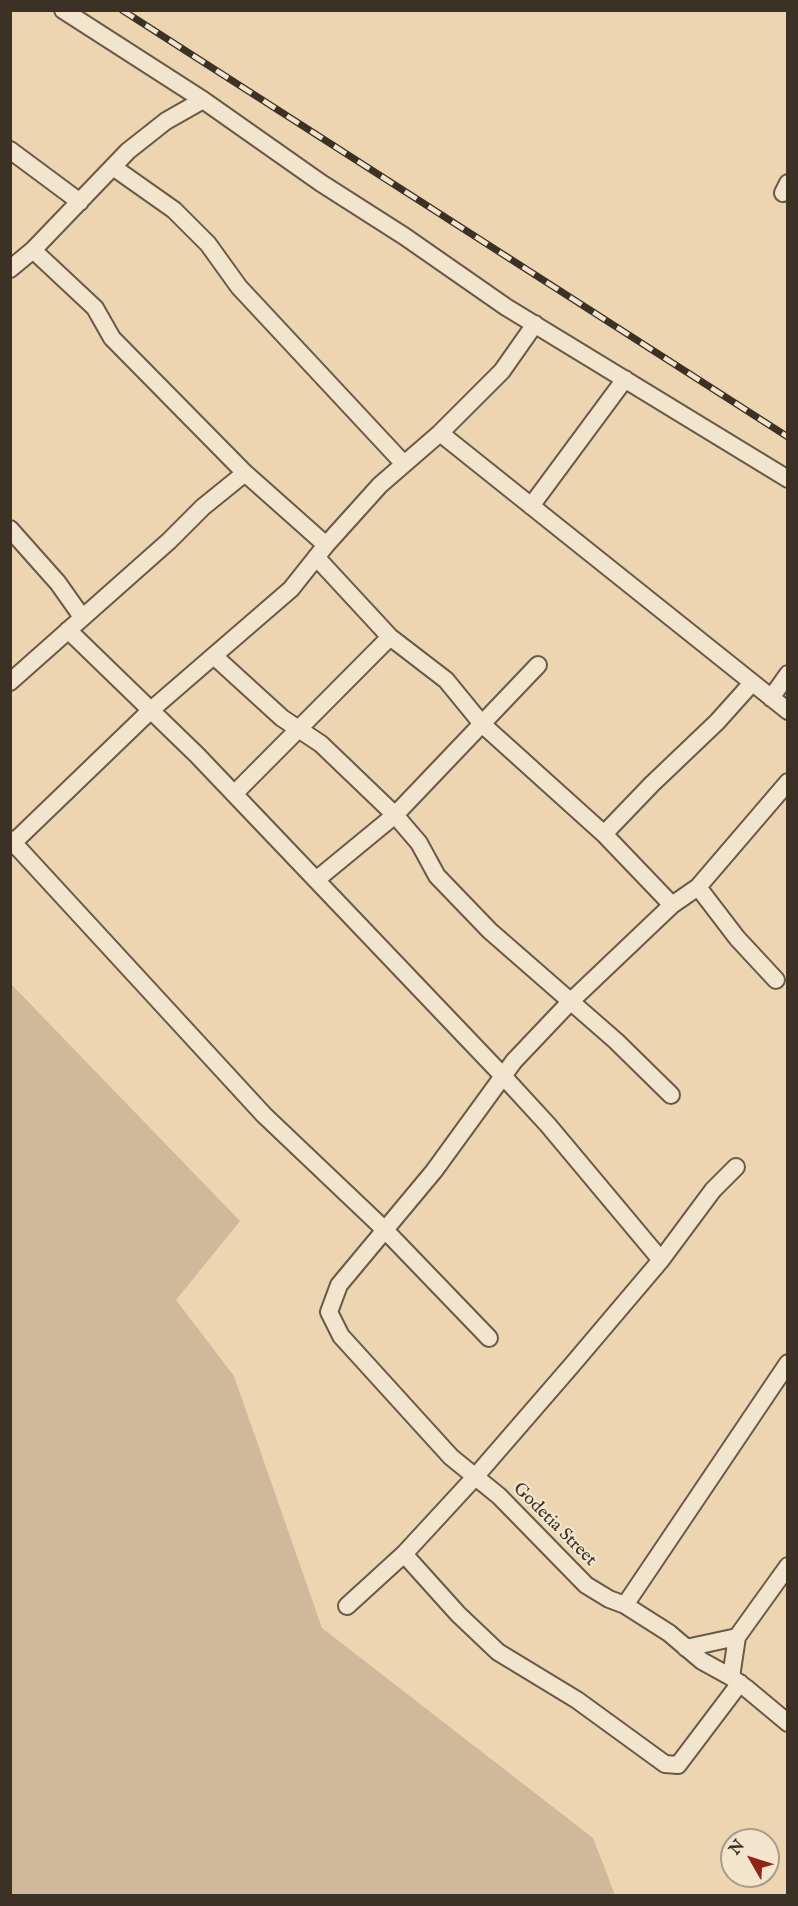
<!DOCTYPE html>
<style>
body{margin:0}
#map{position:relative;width:798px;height:1906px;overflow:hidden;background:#edd5b2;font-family:"IM FELL English",serif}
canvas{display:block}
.frame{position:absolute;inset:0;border:12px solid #3b3124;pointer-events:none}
.north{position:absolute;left:720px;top:1828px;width:60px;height:60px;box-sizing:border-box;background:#f3e4cd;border:2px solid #a99c89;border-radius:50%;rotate:309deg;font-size:16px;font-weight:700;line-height:24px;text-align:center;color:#3b3124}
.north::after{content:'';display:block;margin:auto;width:21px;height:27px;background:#8f2418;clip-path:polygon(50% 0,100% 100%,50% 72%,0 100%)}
</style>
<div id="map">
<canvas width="798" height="1906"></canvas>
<div class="frame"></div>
<div class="north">N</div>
</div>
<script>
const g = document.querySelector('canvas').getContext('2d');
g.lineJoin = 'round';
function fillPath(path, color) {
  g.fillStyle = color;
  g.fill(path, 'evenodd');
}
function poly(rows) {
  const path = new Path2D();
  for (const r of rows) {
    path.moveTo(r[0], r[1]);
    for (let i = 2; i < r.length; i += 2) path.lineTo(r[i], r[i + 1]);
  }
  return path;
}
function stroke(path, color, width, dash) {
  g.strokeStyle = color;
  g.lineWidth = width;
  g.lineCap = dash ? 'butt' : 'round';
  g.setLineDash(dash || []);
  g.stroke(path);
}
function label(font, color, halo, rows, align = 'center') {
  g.font = font + ' "IM FELL English",serif';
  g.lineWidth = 4.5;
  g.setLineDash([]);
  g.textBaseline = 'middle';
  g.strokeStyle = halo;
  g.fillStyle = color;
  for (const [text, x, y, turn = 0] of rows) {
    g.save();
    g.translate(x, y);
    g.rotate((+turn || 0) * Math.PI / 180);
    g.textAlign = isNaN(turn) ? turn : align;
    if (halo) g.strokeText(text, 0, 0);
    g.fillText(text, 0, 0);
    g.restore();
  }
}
const green = poly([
 [10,983,240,1221,176,1300,234,1376,322,1628,593,1838,615,1895,11,1895]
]);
const minor = poly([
 [63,10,203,100,321,183,404,236,506,307,788,479],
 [10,150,80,202],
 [113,167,174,210,208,244,239,287,404,464],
 [783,193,788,183],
 [33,250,95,308,112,338,245,473,326,545],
 [10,269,33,250,128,151,166,121,203,100],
 [440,433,788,711],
 [531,506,625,379],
 [10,529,58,583,82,617],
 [316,557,390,637,446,680,482,724,604,834,672,905],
 [68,630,197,755,503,1076,548,1125,661,1260],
 [214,656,282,718,321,744,395,815,419,843,437,876,490,931,616,1041,671,1095],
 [10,682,169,541,203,507,245,473],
 [771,698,788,674],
 [788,782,698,887,672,905,570,1002,514,1061,434,1171,339,1285,329,1312,341,1336,451,1457,499,1496,586,1585,609,1599,625,1605,669,1633,702,1661,731,1677,746,1688,788,1723],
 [234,794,390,637],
 [604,834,652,784,717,722,752,683],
 [10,839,264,1115,385,1230,489,1338],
 [14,842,151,710,291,589,326,545,380,485,440,433,502,371,535,324],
 [316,880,395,815,538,665],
 [698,887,737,938,776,980],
 [404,1554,458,1614,498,1652,577,1700,665,1764,678,1765,740,1683],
 [625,1605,788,1363],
 [347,1606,404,1554,475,1477,572,1365,661,1260,713,1190,736,1167],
 [686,1648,737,1637],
 [731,1677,737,1637,788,1566]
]);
const rail = poly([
 [122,10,788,437]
]);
const streetNames = [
 ["Godetia Street",554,1525,45]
];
fillPath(green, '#cfb99a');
stroke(minor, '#685a48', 20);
stroke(minor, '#f3e4cd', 16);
stroke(rail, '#3b3124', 7);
stroke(rail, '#f3e4cd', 4.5, [14]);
label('18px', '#3b3124', '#f3e4cd', streetNames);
</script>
